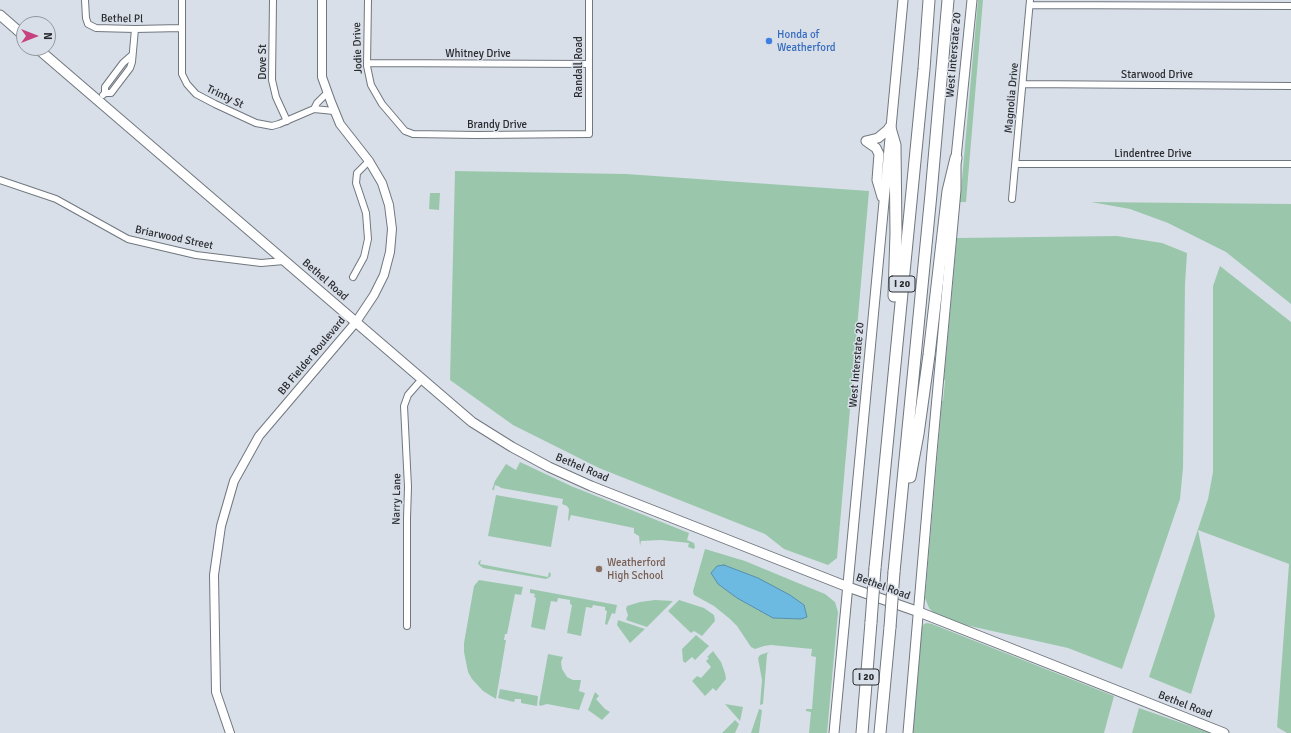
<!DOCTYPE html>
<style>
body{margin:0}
#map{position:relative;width:1291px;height:733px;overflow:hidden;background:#d8dfe8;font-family:Signika,sans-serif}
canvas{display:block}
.north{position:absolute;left:16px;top:16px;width:40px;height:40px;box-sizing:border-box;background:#d8dfe8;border:1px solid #92979e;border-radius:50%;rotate:90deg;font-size:11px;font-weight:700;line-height:16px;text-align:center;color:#2a2c30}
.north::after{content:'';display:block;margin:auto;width:14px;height:18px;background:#c7407f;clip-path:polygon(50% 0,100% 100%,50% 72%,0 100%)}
</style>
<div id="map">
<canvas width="1291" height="733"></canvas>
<div class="north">N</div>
</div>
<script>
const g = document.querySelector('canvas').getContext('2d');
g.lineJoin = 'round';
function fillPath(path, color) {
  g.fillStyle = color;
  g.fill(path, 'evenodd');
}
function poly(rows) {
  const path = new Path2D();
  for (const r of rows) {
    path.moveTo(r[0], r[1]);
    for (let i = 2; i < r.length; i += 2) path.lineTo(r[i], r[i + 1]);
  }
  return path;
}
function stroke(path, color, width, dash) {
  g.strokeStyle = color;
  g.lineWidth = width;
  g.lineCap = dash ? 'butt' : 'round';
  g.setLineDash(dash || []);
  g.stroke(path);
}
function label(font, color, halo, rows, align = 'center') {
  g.font = font + ' Signika,sans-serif';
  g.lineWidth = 3;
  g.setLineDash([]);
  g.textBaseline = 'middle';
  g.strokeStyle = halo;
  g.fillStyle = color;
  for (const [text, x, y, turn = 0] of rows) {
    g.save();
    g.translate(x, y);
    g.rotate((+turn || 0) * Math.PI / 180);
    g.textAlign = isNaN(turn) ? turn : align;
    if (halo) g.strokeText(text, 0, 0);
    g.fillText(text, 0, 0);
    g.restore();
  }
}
const green = poly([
 [978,0,983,0,966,202,960,202],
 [455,171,626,174,869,191,837,558,828,565,784,549,765,534,599,468,513,425,450,380],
 [430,193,440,193,439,210,429,209],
 [1091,202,1291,204,1291,304,1226,252,1168,223,1130,209],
 [1117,236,1162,243,1187,253,1185,284,1183,468,1180,499,1122,669,1068,648,961,624,935,614,929,608,925,598,942,401,943,401,945,381,944,379,957,238],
 [1220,266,1291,322,1291,733,1287,733,1277,727,1289,564,1198,530,1215,616,1191,694,1149,677,1198,529,1208,499,1213,472,1213,286],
 [520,462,571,486,689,533,687,540,694,543,695,547,694,549,688,547,689,543,661,540,641,541,640,546,639,536,634,533,634,528,571,515,569,521,568,520,569,509,567,506,562,504,563,499,501,488,500,487,495,485,494,490,492,490,495,481,506,464,516,470],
 [496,495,558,506,551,547,488,536],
 [705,549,745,561,798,583,825,594,835,602,838,612,827,733,809,733,811,712,806,711,806,709,812,709,816,657,811,656,812,649,771,645,764,646,755,649,751,647,737,626,730,619,714,606,694,595,693,591],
 [481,560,480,564,548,577,549,572,551,574,550,577,546,579,483,568,478,564,479,561],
 [479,580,523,587,521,595,515,594,507,634,505,634,504,640,506,640,496,699,483,691,472,679,468,672,464,652,464,643,474,586],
 [530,589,617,605,615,614,612,613,607,625,605,624,607,611,605,610,605,607,593,605,592,608,586,607,581,636,567,633,572,605,570,604,570,600,558,598,557,602,551,601,545,630,531,627,536,598,534,597,535,594,530,593],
 [655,600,673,601,647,627,626,620,628,615,626,609,627,606,640,602],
 [679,600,704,608,714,615,715,621,702,636,694,631,691,633,668,611],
 [618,620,645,629,630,643,617,625],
 [927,623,932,624,1114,696,1104,733,913,733,922,627,924,624],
 [696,635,709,646,695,660,692,657,685,663,683,661,682,649],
 [713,651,721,662,725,673,726,679,716,691,713,688,705,696,692,681,697,676,701,678,711,667,706,661,709,658,707,657],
 [769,652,767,654,763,704,760,705,762,680,758,658,760,655],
 [548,654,563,657,561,662,562,669,567,677,573,680,581,680,579,691,585,693,579,710,547,704,540,706,539,704],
 [500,689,538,696,537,706,521,703,521,699,515,699,514,702,498,698],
 [595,692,599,696,596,699,605,709,610,712,602,720,588,710],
 [725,704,743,707,740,721],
 [1139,708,1210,733,1132,733],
 [759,709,762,710,759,733,751,733],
 [735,720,739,724,735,733,722,733]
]);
const water = poly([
 [724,565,758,578,790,595,804,605,807,617,801,619,773,618,737,598,718,584,711,573,717,566,724,565]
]);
const minor = poly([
 [85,0,86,18,88,24,96,28,135,29,181,28],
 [182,0,182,74,187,84,196,94,215,104,256,123,272,126,279,124,314,109,334,111],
 [273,0,272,80,276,97,287,121],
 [368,0,367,66,371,85,382,104,405,131,413,134,477,135,589,134,589,0],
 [1030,5,1291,6],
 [367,63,589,64],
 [1023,84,1291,86],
 [105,93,111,93,130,68,132,62,135,29],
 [103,95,105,93,105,87,123,63,132,55],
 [314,109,317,103,327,93],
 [1016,164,1291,164],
 [0,180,56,199,128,239,196,255,261,263,284,261],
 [1012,199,1030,0],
 [353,277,364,257,368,239,366,213,356,183,357,173,369,161],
 [407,626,407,518,408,487,404,406,408,395,422,379]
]);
const tertiary = poly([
 [230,733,216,692,214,575,221,526,234,481,259,436,356,322,374,295,384,275,390,252,392,229,389,205,382,183,369,161,340,124,331,102,322,77,322,0]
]);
const secondary = poly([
 [0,15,24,36],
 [37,48,472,422,512,447,549,467,591,486,848,587,919,612,1224,733],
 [866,141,876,148,879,154,877,180,882,197],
 [866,141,878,138,890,128],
 [834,733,903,0],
 [908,733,932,452,956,190,956,158,972,0]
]);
const motorway = poly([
 [890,128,895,145,896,233,894,296],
 [910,477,918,434,929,355,948,191,956,158],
 [875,568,924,69,929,0],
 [894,572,931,194,948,0],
 [862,733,871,622],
 [880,733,890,627]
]);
const motorwayBridge = poly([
 [871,622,875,568],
 [890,627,894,572]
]);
const markers = [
 [769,41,4,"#3f7fe0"],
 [599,569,4,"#8d6e63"]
];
const shields = [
 [902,284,26],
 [866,677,26]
];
const shieldNames = [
 ["I 20",902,284],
 ["I 20",866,677]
];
const streetNames = [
 ["Bethel Pl",122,19,1],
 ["Jodie Drive",358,48,-92],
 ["Whitney Drive",478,54],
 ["West Interstate 20",954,55,-85],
 ["Dove St",263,62,-90],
 ["Randall Road",579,67,-90],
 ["Starwood Drive",1157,75],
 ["Trinty St",225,97,26],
 ["Magnolia Drive",1012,98,-85],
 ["Brandy Drive",497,125],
 ["Lindentree Drive",1153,154],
 ["Briarwood Street",174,238,12],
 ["Bethel Road",325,280,41],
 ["BB Fielder Boulevard",312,356,-50],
 ["West Interstate 20",857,365,-85],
 ["Bethel Road",582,468,23],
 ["Narry Lane",397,499,-89],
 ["Bethel Road",883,587,20],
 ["Bethel Road",1185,705,21]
];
const shopNames = [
 ["Honda of",777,35],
 ["Weatherford",777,48]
];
const educationNames = [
 ["Weatherford",607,563],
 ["High School",607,576]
];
fillPath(green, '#9ac7ac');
fillPath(water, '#6cbae2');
stroke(water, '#588fad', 1);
stroke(minor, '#71777f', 8);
stroke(tertiary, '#71777f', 10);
stroke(secondary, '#71777f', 11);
stroke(motorway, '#71777f', 13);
stroke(minor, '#fff', 6);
stroke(tertiary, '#fff', 8);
stroke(secondary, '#fff', 9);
stroke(motorway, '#fff', 11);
stroke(motorwayBridge, '#71777f', 13, []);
stroke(motorwayBridge, '#fff', 11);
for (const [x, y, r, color] of markers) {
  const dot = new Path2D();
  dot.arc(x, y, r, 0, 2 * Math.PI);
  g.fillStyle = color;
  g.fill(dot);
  stroke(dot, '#d8dfe8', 1.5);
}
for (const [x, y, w] of shields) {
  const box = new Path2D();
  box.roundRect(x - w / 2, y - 8, w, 16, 3);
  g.fillStyle = '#d8dfe8';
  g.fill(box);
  stroke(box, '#2a2c30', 1);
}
label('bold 10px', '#2a2c30', null, shieldNames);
label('11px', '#2a2c30', '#d8dfe8', streetNames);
label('11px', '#366cbe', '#d8dfe8', shopNames, 'left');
label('11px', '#785e54', '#d8dfe8', educationNames, 'left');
</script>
